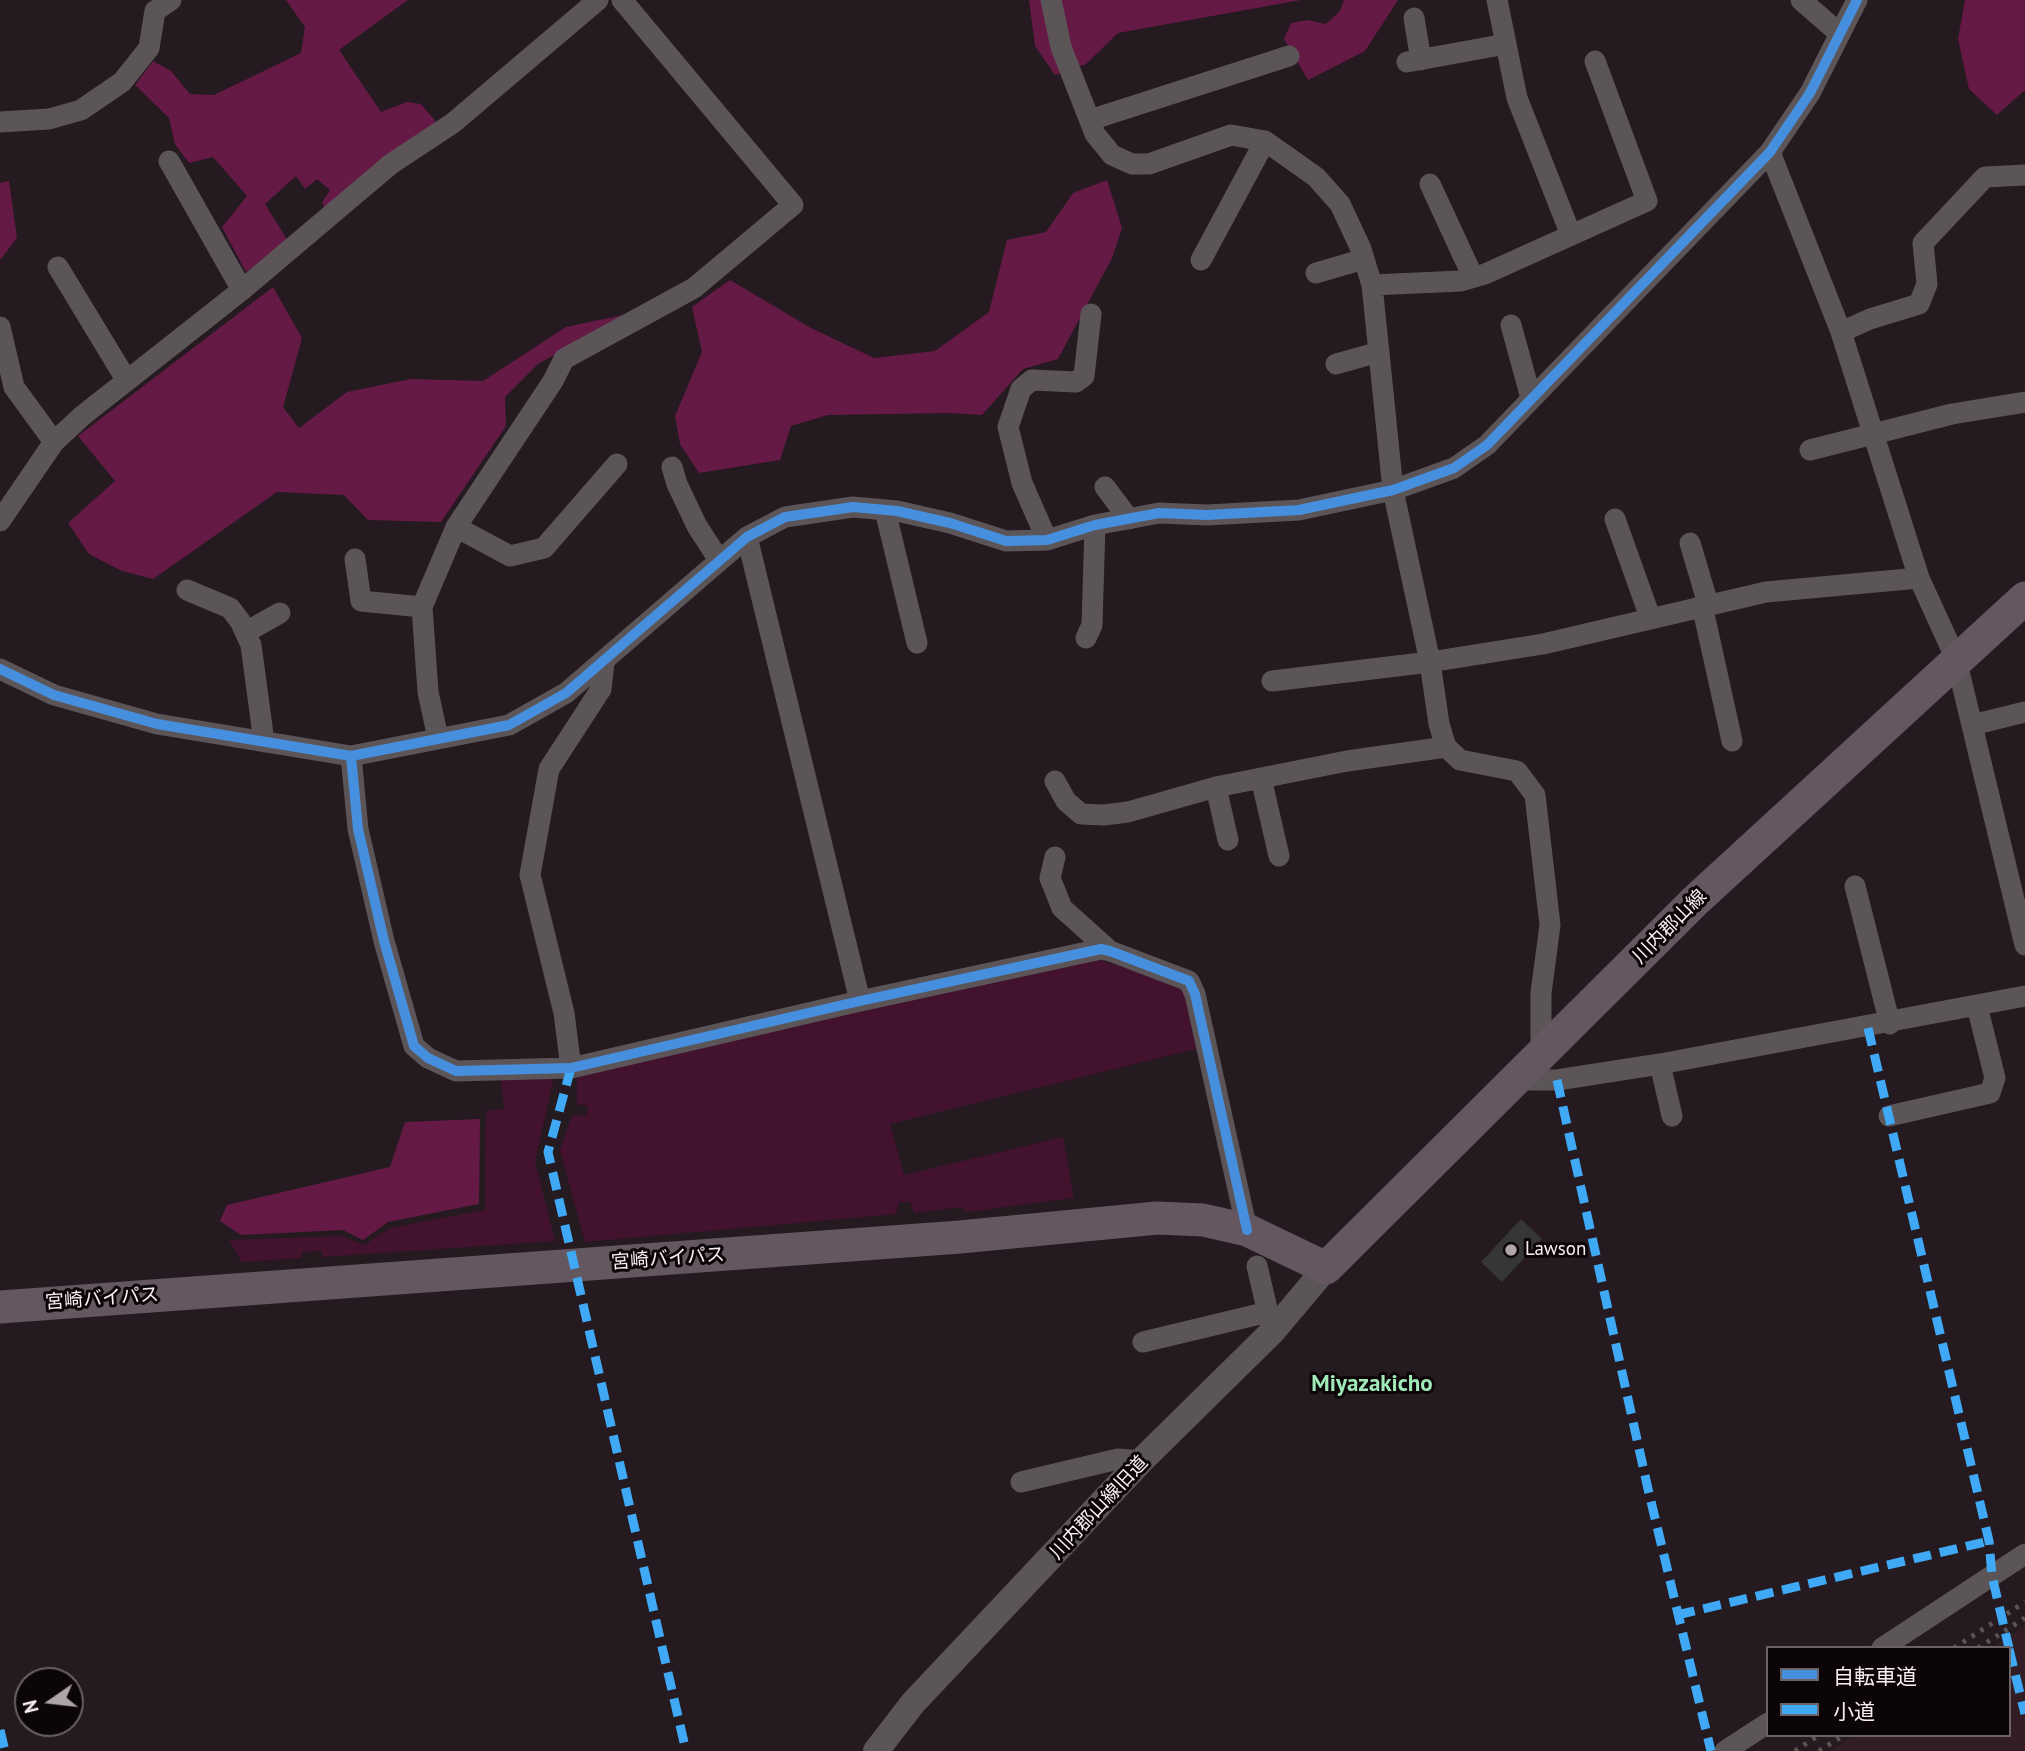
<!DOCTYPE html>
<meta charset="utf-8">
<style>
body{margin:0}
#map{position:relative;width:2025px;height:1751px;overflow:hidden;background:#241a1f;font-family:"PT Sans","Noto Sans JP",sans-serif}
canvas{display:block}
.legend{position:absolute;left:1766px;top:1646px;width:245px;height:91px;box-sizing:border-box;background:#0b0507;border:2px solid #6a6265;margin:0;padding:9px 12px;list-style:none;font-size:21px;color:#f9eef3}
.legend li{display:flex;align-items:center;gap:14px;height:35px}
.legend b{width:35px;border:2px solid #6a6265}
.north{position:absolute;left:14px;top:1667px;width:70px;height:70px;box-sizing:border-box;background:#0b0507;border:2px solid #6a6265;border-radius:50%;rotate:256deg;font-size:19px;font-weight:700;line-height:28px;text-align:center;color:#f9eef3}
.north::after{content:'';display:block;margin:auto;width:24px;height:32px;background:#aea4a9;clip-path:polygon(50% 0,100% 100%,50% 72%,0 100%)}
</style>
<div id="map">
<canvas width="2025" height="1751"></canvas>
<ul class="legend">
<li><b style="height:9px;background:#468fdf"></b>自転車道</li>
<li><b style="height:9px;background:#3fa9f5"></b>小道</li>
</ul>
<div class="north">N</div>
</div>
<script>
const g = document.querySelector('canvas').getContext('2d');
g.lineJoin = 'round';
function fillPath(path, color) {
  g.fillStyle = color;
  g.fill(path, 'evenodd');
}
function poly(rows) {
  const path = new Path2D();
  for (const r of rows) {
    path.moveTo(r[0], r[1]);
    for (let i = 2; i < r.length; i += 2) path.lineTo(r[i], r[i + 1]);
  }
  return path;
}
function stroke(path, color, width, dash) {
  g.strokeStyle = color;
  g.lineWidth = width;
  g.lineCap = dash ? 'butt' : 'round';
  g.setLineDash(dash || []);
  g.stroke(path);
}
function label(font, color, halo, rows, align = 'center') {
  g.font = font + ' "PT Sans","Noto Sans JP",sans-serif';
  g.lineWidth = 6;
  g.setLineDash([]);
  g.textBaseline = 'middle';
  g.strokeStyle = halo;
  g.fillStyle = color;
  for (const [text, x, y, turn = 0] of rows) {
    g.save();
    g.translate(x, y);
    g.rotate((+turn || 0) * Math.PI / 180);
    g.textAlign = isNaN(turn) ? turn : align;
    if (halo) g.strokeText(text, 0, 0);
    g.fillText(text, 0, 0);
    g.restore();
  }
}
const built = poly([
 [2025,1626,2025,1751,1830,1751,1855,1735,2009,1735,2009,1648,1991,1648]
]);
const green = poly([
 [1096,959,1182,986,1200,1048,890,1124,904,1175,1063,1137,1074,1198,967,1212,962,1207,914,1213,910,1202,899,1202,896,1214,585,1242,560,1150,572,1115,586,1116,588,1106,577,1104,577,1074],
 [501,1077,554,1077,535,1162,555,1241,322,1257,322,1251,302,1252,301,1258,242,1262,229,1240,342,1236,364,1245,390,1228,485,1210,486,1111,504,1109]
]);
const forest = poly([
 [286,0,408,0,339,50,381,112,407,102,421,104,437,123,325,209,322,202,330,190,317,179,305,189,296,176,265,204,288,241,246,272,222,227,247,196,213,157,189,163,175,144,169,118,135,85,153,61,171,71,190,94,214,95,301,53,305,27],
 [1029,0,1301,0,1118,33,1086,64,1055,75,1035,46],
 [1344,0,1398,0,1365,51,1308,80,1284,39,1291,23,1308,20,1326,24,1340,11],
 [1965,0,2025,0,2025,90,1997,115,1969,89,1958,39],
 [1107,180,1122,228,1112,258,1058,359,1023,369,982,415,950,413,828,415,791,426,780,460,699,473,680,444,675,416,702,352,692,307,730,280,811,328,874,358,935,351,989,312,1007,240,1046,232,1073,193],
 [9,181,17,238,0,260,0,183],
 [273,287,302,338,283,407,299,428,347,392,411,379,483,381,566,327,628,314,538,364,505,397,506,426,441,522,368,520,344,495,277,492,153,579,122,571,89,554,68,523,115,481,78,436],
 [480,1119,479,1204,388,1222,363,1240,343,1230,241,1235,220,1221,227,1205,390,1167,405,1122]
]);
const building = poly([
 [1521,1219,1542,1239,1502,1282,1481,1262]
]);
const minor = poly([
 [1051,0,1061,47,1095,134,1112,155,1132,164,1149,164,1231,135,1265,141,1316,177,1340,204,1361,249,1372,285,1393,490,1430,662,1439,724,1446,747,1460,760,1517,771,1535,795,1550,925,1541,993,1541,1054],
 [1497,0,1517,98,1571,235],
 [1801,0,1840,34],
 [1414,18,1421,60],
 [1407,62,1506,44],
 [1090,120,1289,56],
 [0,122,49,119,81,110,122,82,149,48,155,11,171,0],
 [1770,152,1841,332,1919,578,1956,659,2025,945],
 [169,161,242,290],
 [1430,184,1473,277],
 [1201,260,1265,141],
 [58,267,127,381],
 [1316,273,1364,259],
 [1372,285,1461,281,1485,274,1647,201,1595,61],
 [1511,325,1531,398],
 [0,327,14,387,54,442],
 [1841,332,1870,319,1919,304,1927,284,1923,243,1985,177,2025,175],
 [1336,364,1379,352],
 [1810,450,1952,414,2025,402],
 [672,467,677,484,697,526,719,560],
 [1105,487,1129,519],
 [885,510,917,643],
 [1615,519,1650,617],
 [0,521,54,442,82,416,242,290,391,164,453,123,598,0],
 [456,527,510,556,544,548,617,464],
 [747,537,860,1001],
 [1047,540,1022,483,1008,427,1021,389,1032,380,1076,382,1084,376,1091,314],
 [1690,543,1708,604],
 [355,559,361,601,422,607],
 [187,590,230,608,240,621,251,645,264,742],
 [1702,605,1732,741],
 [246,632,280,613],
 [1086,638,1092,625,1095,525],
 [0,669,54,695,157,724,351,756,509,725,566,693,747,537,785,517,853,507,897,511,950,523,1006,541,1047,540,1095,525,1159,513,1207,515,1299,510,1393,490,1454,468,1487,445,1770,152,1810,93,1857,0],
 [1272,681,1430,662,1543,644,1766,592,1919,578],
 [1972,725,2025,712],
 [438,738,428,692,422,607,456,527,553,381,564,359,694,288,793,205,622,0],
 [351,756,358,829,384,941,414,1046,428,1058,456,1071,571,1068,860,1001,1101,949,1110,951,1189,981,1195,994,1247,1230],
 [1261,778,1279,856],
 [1055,781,1066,801,1081,814,1104,815,1128,812,1216,787],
 [1228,840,1216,787,1347,761,1446,747],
 [1055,857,1050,878,1062,908,1110,951],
 [1855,886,1890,1024],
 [1660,1064,1672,1116],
 [571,1068,564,1013,530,875,549,769,601,689,604,663],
 [1513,1080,1557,1080,1660,1064,2025,996],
 [1889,1116,1990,1093,1995,1078,1977,1006],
 [1257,1266,1271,1326],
 [1143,1342,1268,1312],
 [1021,1482,1118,1459,1141,1461],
 [1882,1648,2025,1554],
 [1725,1751,1768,1723]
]);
const tertiary = poly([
 [876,1751,913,1703,1141,1461,1273,1331,1326,1268]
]);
const primary = poly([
 [0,1307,960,1237,1157,1218,1203,1220,1247,1230,1326,1268,1695,901,2025,598]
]);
const rail = poly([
 [1954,1648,2025,1602],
 [1978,1648,2025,1618],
 [1795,1751,1819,1735],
 [1819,1751,1844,1735]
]);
const quiet = poly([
 [1868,1028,1989,1541,1992,1576,2009,1648],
 [571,1068,548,1152,686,1751],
 [1557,1080,1648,1489,1711,1751],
 [1677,1615,1989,1541],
 [2009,1649,2025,1714],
 [0,1730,5,1751]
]);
const cycleway = poly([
 [0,669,54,695,157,724,351,756,509,725,566,693,747,537,785,517,853,507,897,511,950,523,1006,541,1047,540,1095,525,1159,513,1207,515,1299,510,1393,490,1454,468,1487,445,1770,152,1810,93,1857,0],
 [351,756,358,829,384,941,414,1046,428,1058,456,1071,571,1068,860,1001,1101,949,1110,951,1189,981,1195,994,1247,1230]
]);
const markers = [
 [1511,1250,7,"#aea4a9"]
];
const streetNames = [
 ["川内郡山線",1670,927,-45],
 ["宮崎バイパス",668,1259,-4],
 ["宮崎バイパス",102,1299,-4],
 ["川内郡山線旧道",1099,1508,-47]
];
const poiNames = [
 ["Lawson",1525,1250]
];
const quarterNames = [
 ["Miyazakicho",1372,1384]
];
fillPath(built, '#321d27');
fillPath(green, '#43122e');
fillPath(forest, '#651a45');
fillPath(building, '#373636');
stroke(minor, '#5c5558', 21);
stroke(tertiary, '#5c5558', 26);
stroke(primary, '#65575f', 33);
stroke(rail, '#5b5457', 5, [3.5, 7]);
stroke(quiet, '#3fa9f5', 9, [18, 9]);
stroke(cycleway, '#468fdf', 10);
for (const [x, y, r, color] of markers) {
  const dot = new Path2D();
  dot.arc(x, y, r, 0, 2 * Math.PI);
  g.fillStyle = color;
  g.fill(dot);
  stroke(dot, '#0b0507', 2.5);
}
label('19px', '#f9eef3', '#0b0507', streetNames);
label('19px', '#f9eef3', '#0b0507', poiNames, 'left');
label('bold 23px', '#a0eab9', '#0b0507', quarterNames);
</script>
